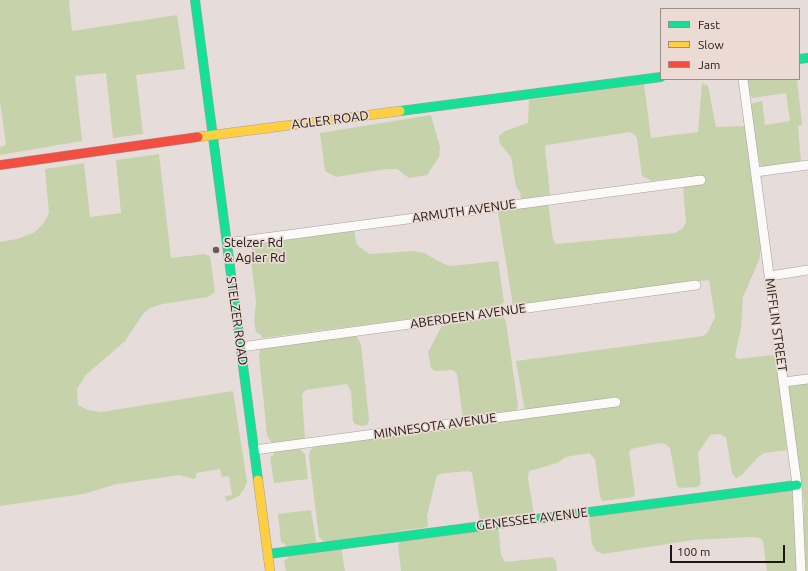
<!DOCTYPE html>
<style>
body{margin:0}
#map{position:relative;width:808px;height:571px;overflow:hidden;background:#e6ddda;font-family:Ubuntu,sans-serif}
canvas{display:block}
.legend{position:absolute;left:660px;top:8px;width:140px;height:72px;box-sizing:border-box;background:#ecdbd4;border:1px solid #998d88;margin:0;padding:5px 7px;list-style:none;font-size:12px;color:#1d1715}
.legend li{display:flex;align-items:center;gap:8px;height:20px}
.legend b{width:20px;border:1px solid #998d88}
.scale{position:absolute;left:670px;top:545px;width:115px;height:18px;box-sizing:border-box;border:2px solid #1d1715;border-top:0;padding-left:5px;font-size:12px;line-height:14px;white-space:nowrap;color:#1d1715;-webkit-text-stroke:3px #ecdbd4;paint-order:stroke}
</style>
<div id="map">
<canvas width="808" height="571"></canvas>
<ul class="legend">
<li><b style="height:5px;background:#16e098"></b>Fast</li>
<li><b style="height:5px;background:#ffcf43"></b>Slow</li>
<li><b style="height:5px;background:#f24e42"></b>Jam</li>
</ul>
<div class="scale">100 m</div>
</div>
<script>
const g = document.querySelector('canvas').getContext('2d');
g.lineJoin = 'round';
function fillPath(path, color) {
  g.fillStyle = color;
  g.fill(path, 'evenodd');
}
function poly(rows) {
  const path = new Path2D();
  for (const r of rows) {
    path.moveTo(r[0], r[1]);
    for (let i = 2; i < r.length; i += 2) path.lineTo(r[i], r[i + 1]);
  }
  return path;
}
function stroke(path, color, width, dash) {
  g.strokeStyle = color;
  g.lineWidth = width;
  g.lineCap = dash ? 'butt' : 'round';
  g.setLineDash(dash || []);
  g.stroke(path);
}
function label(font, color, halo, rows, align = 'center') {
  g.font = font + ' Ubuntu,sans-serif';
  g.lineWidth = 3.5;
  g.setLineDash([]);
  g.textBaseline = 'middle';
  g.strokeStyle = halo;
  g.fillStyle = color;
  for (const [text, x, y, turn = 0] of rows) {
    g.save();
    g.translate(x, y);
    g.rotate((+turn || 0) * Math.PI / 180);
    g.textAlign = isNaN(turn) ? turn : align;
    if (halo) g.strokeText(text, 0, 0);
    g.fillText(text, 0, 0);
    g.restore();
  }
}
const green = poly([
 [0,0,70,0,69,2,72,31,177,15,185,69,136,75,143,134,113,138,106,73,75,76,82,141,0,155,0,147,6,145,0,101],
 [748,79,797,79,802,125,798,126,801,162,765,167,761,166,759,162,750,106,753,103,762,101,765,125,790,121,786,93,753,98,749,95],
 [702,83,708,86,716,127,745,126,762,243,759,260,743,297,741,328,735,356,738,359,772,355,777,359,787,450,764,453,758,457,742,475,736,478,732,473,726,437,719,434,710,435,698,453,701,484,697,487,680,488,677,486,670,448,665,444,660,443,631,449,629,452,635,494,633,497,603,501,600,497,595,459,589,453,566,457,557,463,529,471,528,479,534,514,480,522,472,473,469,471,446,473,437,475,427,516,428,527,327,542,322,540,319,537,309,457,310,451,314,446,525,412,516,361,703,336,708,332,715,317,709,280,513,306,498,213,501,208,548,202,553,240,556,244,675,233,683,228,686,222,683,188,686,185,686,177,652,181,642,176,637,139,635,135,630,132,547,145,545,147,550,195,521,199,520,192,516,187,511,157,500,144,499,136,505,131,528,123,529,100,644,84,651,138,698,132],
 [431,115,440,147,439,157,427,175,409,178,397,169,387,169,336,177,325,171,320,133],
 [159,154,171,258,204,254,210,256,215,292,208,297,163,304,150,308,143,314,125,341,86,375,77,389,78,405,88,410,101,412,233,391,247,482,244,489,239,496,226,502,225,496,232,495,229,476,222,477,220,469,196,473,196,478,193,479,180,475,117,484,83,494,0,506,0,242,17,239,35,232,43,224,49,213,45,169,84,163,90,217,121,213,116,160],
 [354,229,356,243,359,247,370,254,413,251,424,253,444,264,451,266,498,261,504,302,496,308,262,338,261,335,256,332,254,321,256,302,250,252,254,245,254,242],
 [499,314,503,316,506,322,518,406,516,411,511,413,463,419,457,374,453,370,435,371,431,368,428,352,444,322],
 [349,334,356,336,361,344,369,420,367,425,362,426,355,424,353,421,351,391,347,384,306,390,302,394,305,439,272,443,267,435,259,356,261,346],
 [808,382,808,571,803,571,804,502,788,385],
 [299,448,305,454,308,479,274,483,270,457,274,455,273,450],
 [791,489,795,493,797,571,767,571,763,541,760,538,751,537,693,540,603,554,596,551,592,544,589,519,593,514],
 [311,510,316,541,314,544,286,547,285,544,281,542,278,514],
 [498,525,501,554,505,562,552,557,556,561,557,571,401,571,398,545,401,538],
 [341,546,345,571,286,571,284,561,288,558,287,555]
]);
const street = poly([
 [743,79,797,485,801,571],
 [756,172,808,165],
 [227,243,701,180],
 [770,276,808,270],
 [241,347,696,285],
 [784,382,808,379],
 [254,450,616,402]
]);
const fast = poly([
 [195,0,258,480],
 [799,59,808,58],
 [400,111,661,77],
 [268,554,797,485]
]);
const slow = poly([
 [198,137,400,111],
 [258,480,270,571]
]);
const jam = poly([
 [0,165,198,137]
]);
const markers = [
 [216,250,4,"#635c5a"]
];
const streetNames = [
 ["AGLER ROAD",330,120,-7],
 ["ARMUTH AVENUE",464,211,-8],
 ["ABERDEEN AVENUE",468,316,-8],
 ["STELZER ROAD",237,321,82],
 ["MIFFLIN STREET",776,325,82],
 ["MINNESOTA AVENUE",435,426,-8],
 ["GENESSEE AVENUE",532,519,-7]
];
const poiNames = [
 ["Stelzer Rd",224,243],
 ["& Agler Rd",224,258]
];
fillPath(green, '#c6d3aa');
stroke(street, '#a69f9d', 10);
stroke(fast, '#a69f9d', 10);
stroke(slow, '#a69f9d', 10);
stroke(jam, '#a69f9d', 10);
stroke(street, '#fbfaf9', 9);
stroke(fast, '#16e098', 9);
stroke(slow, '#ffcf43', 9);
stroke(jam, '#f24e42', 9);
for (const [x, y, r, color] of markers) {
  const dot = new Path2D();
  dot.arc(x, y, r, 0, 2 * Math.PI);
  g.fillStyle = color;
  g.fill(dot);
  stroke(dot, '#ecdbd4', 1.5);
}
label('13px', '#1d1715', '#ecdbd4', streetNames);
label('13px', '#1d1715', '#ecdbd4', poiNames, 'left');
</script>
